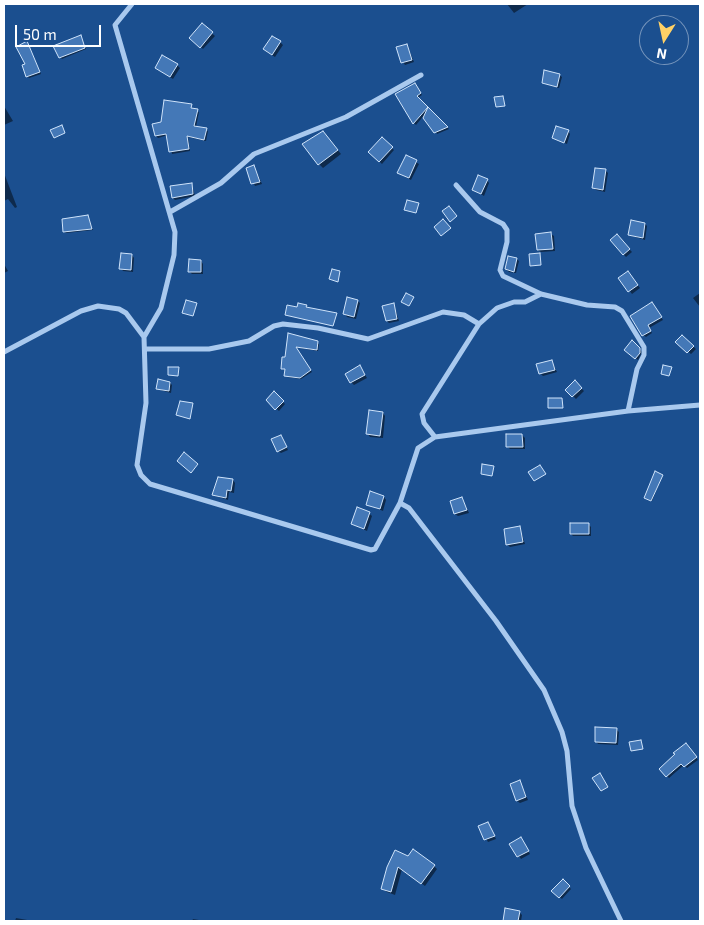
<!DOCTYPE html>
<style>
body{margin:0}
#map{position:relative;width:704px;height:925px;overflow:hidden;background:#1b4f8f;font-family:"Exo 2",sans-serif}
canvas{display:block}
.frame{position:absolute;inset:0;border:5px solid #fff;pointer-events:none}
.north{position:absolute;left:639px;top:15px;width:50px;height:50px;box-sizing:border-box;background:#1b4f8f;border:1px solid #7695bc;border-radius:50%;rotate:190deg;font-size:14px;font-weight:700;line-height:20px;text-align:center;color:#fff}
.north::after{content:'';display:block;margin:auto;width:18px;height:22px;background:#ffd166;clip-path:polygon(50% 0,100% 100%,50% 72%,0 100%)}
.scale{position:absolute;left:15px;top:25px;width:86px;height:22px;box-sizing:border-box;border:2px solid #fff;border-top:0;padding-left:6px;font-size:15px;line-height:18px;white-space:nowrap;color:#fff;-webkit-text-stroke:4px #1b4f8f;paint-order:stroke}
</style>
<div id="map">
<canvas width="704" height="925"></canvas>
<div class="frame"></div>
<div class="north">N</div>
<div class="scale">50 m</div>
</div>
<script>
const g = document.querySelector('canvas').getContext('2d');
g.lineJoin = 'round';
function fillPath(path, color) {
  g.fillStyle = color;
  g.fill(path, 'evenodd');
}
function poly(rows) {
  const path = new Path2D();
  for (const r of rows) {
    path.moveTo(r[0], r[1]);
    for (let i = 2; i < r.length; i += 2) path.lineTo(r[i], r[i + 1]);
  }
  return path;
}
function stroke(path, color, width, dash) {
  g.strokeStyle = color;
  g.lineWidth = width;
  g.lineCap = dash ? 'butt' : 'round';
  g.setLineDash(dash || []);
  g.stroke(path);
}
const shadow = poly([
 [507,4,528,4,514,13],
 [202,25,215,36,203,49,191,38],
 [80,36,86,49,62,59,60,57],
 [280,42,283,45,275,57,267,52],
 [27,43,41,74,29,78,27,76],
 [407,45,414,62,405,65,403,62],
 [177,65,180,68,173,79,156,68],
 [559,75,562,77,559,88,543,83],
 [416,87,422,95,417,98,449,129,437,134,426,113,416,125,414,123,397,95],
 [191,105,192,110,199,112,196,127,208,131,206,141,188,137,190,151,172,154,168,135,158,138,156,136,162,123],
 [4,106,13,121,4,125],
 [568,131,570,134,567,144,553,138],
 [327,137,341,154,323,168,319,164],
 [382,139,394,150,382,164,370,152],
 [406,157,419,164,411,180,399,173],
 [254,166,262,184,255,186,247,169],
 [605,170,608,173,605,192,596,190,594,188],
 [4,173,17,207,15,208,8,199,4,201],
 [487,180,489,183,484,196,473,189],
 [192,185,195,196,175,200,173,198],
 [88,216,93,230,66,233,64,231],
 [645,224,647,226,645,240,629,235],
 [551,234,554,236,555,251,541,252,538,250],
 [617,236,632,252,626,257,611,241],
 [132,255,134,258,133,272,123,271,121,268],
 [516,259,519,261,516,273,509,272,506,269],
 [201,261,203,264,203,274,192,274,189,271],
 [4,264,8,271,4,273],
 [630,275,640,288,632,294,620,278],
 [700,293,700,307,693,298],
 [357,301,360,303,356,319,347,317,345,314],
 [394,305,399,321,389,323,387,321],
 [655,307,663,320,649,328,652,333,646,337,643,335],
 [289,335,319,344,318,351,295,347,312,372,301,379,287,377,286,370,282,368,286,358],
 [682,336,696,349,691,354,677,342],
 [633,342,642,352,638,360,626,349],
 [552,362,557,372,543,376,540,373],
 [360,367,367,378,354,385,351,382],
 [575,382,584,391,576,399,567,390],
 [170,383,172,385,171,393,157,389],
 [274,393,285,404,279,411,267,400],
 [383,413,385,416,383,438,370,437,368,434],
 [522,435,525,438,525,449,510,449,508,447],
 [281,436,288,450,281,453,278,451],
 [662,476,652,501,646,499],
 [233,480,235,483,234,493,229,492,228,500,213,495,215,487],
 [384,497,386,500,383,511,367,504],
 [462,498,469,513,458,516,455,514],
 [369,513,372,516,367,531,352,524],
 [589,525,591,527,591,536,573,536,571,534],
 [520,528,525,544,510,547,507,544],
 [616,729,619,732,618,745,598,744,596,741],
 [688,747,698,760,687,768,684,765,669,778,661,769],
 [520,782,528,800,520,803,517,801],
 [488,823,496,839,488,842,480,827],
 [523,841,530,854,521,859,511,844],
 [408,857,434,866,437,869,425,886,402,869,395,895,387,892,383,889,388,867],
 [563,881,571,889,562,899,553,891],
 [506,910,520,913,522,915,521,921,504,921],
 [16,918,33,921,15,921],
 [193,919,205,921,192,921]
]);
const building = poly([
 [202,23,213,32,200,48,189,38,202,23],
 [81,35,85,48,59,58,53,46,81,35],
 [272,36,281,41,272,55,263,49,272,36],
 [27,41,40,72,26,77,22,65,25,64,16,47,27,41],
 [407,44,412,60,401,63,396,47,407,44],
 [162,55,178,64,170,77,155,68,162,55],
 [544,70,560,74,557,87,542,83,544,70],
 [415,83,421,93,417,96,448,127,434,133,423,118,428,107,413,124,395,94,415,83],
 [503,96,505,106,496,107,494,97,503,96],
 [164,100,192,104,191,108,198,109,194,126,207,128,204,140,187,136,189,149,169,152,166,134,155,136,152,124,161,122,164,100],
 [62,125,65,133,54,138,50,130,62,125],
 [556,126,569,130,564,143,552,138,556,126],
 [323,131,338,150,318,165,302,144,323,131],
 [382,137,393,147,379,162,368,152,382,137],
 [406,155,417,160,409,178,397,173,406,155],
 [254,165,260,182,251,184,246,168,254,165],
 [595,168,606,169,603,190,592,188,595,168],
 [478,175,488,179,481,194,472,190,478,175],
 [192,183,193,194,172,198,170,186,192,183],
 [407,200,419,203,416,213,404,210,407,200],
 [449,206,457,216,450,222,442,211,449,206],
 [88,215,92,229,63,232,62,219,88,215],
 [443,219,451,228,441,236,434,227,443,219],
 [631,220,645,223,643,238,628,235,631,220],
 [551,232,553,249,537,250,535,234,551,232],
 [617,234,630,249,623,255,610,240,617,234],
 [121,253,132,254,131,270,119,269,121,253],
 [540,253,541,265,530,266,529,254,540,253],
 [508,256,517,258,514,272,505,269,508,256],
 [189,259,201,260,201,272,188,272,189,259],
 [332,269,340,271,338,282,329,279,332,269],
 [628,271,638,285,628,292,618,278,628,271],
 [406,293,414,297,409,306,401,302,406,293],
 [347,297,358,300,354,317,343,314,347,297],
 [186,300,197,303,193,316,182,313,186,300],
 [652,302,662,317,648,325,651,331,642,336,630,316,652,302],
 [298,303,307,305,306,307,337,313,333,326,285,315,287,305,297,307,298,303],
 [394,303,397,319,386,321,382,306,394,303],
 [288,333,318,341,317,350,296,347,311,370,300,378,284,376,285,369,281,369,282,357,285,357,288,333],
 [682,335,694,346,687,353,675,342,682,335],
 [632,340,640,348,640,353,635,359,624,350,632,340],
 [552,360,555,370,539,374,536,364,552,360],
 [360,365,365,375,350,383,345,374,360,365],
 [663,365,672,367,669,376,661,374,663,365],
 [168,367,179,367,178,376,168,375,168,367],
 [158,379,170,382,169,391,156,389,158,379],
 [575,380,582,388,572,397,565,390,575,380],
 [274,391,284,401,275,410,266,400,274,391],
 [548,398,562,398,563,408,548,408,548,398],
 [180,401,193,403,190,419,176,415,180,401],
 [369,410,383,412,380,436,366,434,369,410],
 [506,434,522,434,523,447,506,447,506,434],
 [281,435,287,447,277,452,271,439,281,435],
 [184,452,198,464,191,473,177,461,184,452],
 [482,464,494,466,492,476,481,474,482,464],
 [540,465,546,474,534,481,528,472,540,465],
 [655,471,663,475,651,501,644,498,655,471],
 [218,477,233,479,231,491,227,490,226,498,212,495,218,477],
 [370,491,384,496,380,509,366,505,370,491],
 [462,497,467,510,454,514,450,501,462,497],
 [357,507,370,512,364,529,351,524,357,507],
 [570,523,589,523,589,534,570,534,570,523],
 [520,526,523,542,506,545,504,529,520,526],
 [595,727,617,728,616,743,595,742,595,727],
 [641,740,643,749,631,751,629,742,641,740],
 [686,743,697,757,684,767,681,764,666,777,659,769,675,754,673,753,686,743],
 [600,773,608,787,601,791,592,778,600,773],
 [520,780,526,797,516,801,510,784,520,780],
 [488,822,495,836,484,840,478,826,488,822],
 [521,837,529,851,517,857,509,844,521,837],
 [413,849,435,865,421,884,398,867,391,892,381,889,387,867,395,850,408,856,413,849],
 [563,879,570,886,559,898,551,891,563,879],
 [505,908,520,911,518,921,503,921,505,908]
]);
const street = poly([
 [132,4,115,25,175,232,174,255,161,308,144,337],
 [456,185,480,212,503,224,507,230,507,242,500,270,503,276,541,294,587,305,615,307,622,311,644,347,644,355,637,369,628,411],
 [170,212,221,183,254,154,346,117,421,75],
 [145,349,209,349,249,341,274,326,283,324,318,328,368,339,443,312,464,315,479,324],
 [4,352,81,311,98,306,119,309,126,313,144,337,146,403,137,465,141,475,150,484,371,550,375,549,400,503,409,508,496,621,544,690,562,732,567,751,572,806,586,848,621,921],
 [435,437,424,423,422,414,479,324,497,308,514,302,525,302,541,294],
 [400,503,418,448,435,437,628,411,700,405]
]);
fillPath(shadow, '#0007');
fillPath(building, '#4478b7');
stroke(building, '#cfe3fa', 1);
stroke(street, '#a9c9ee', 5);
</script>
